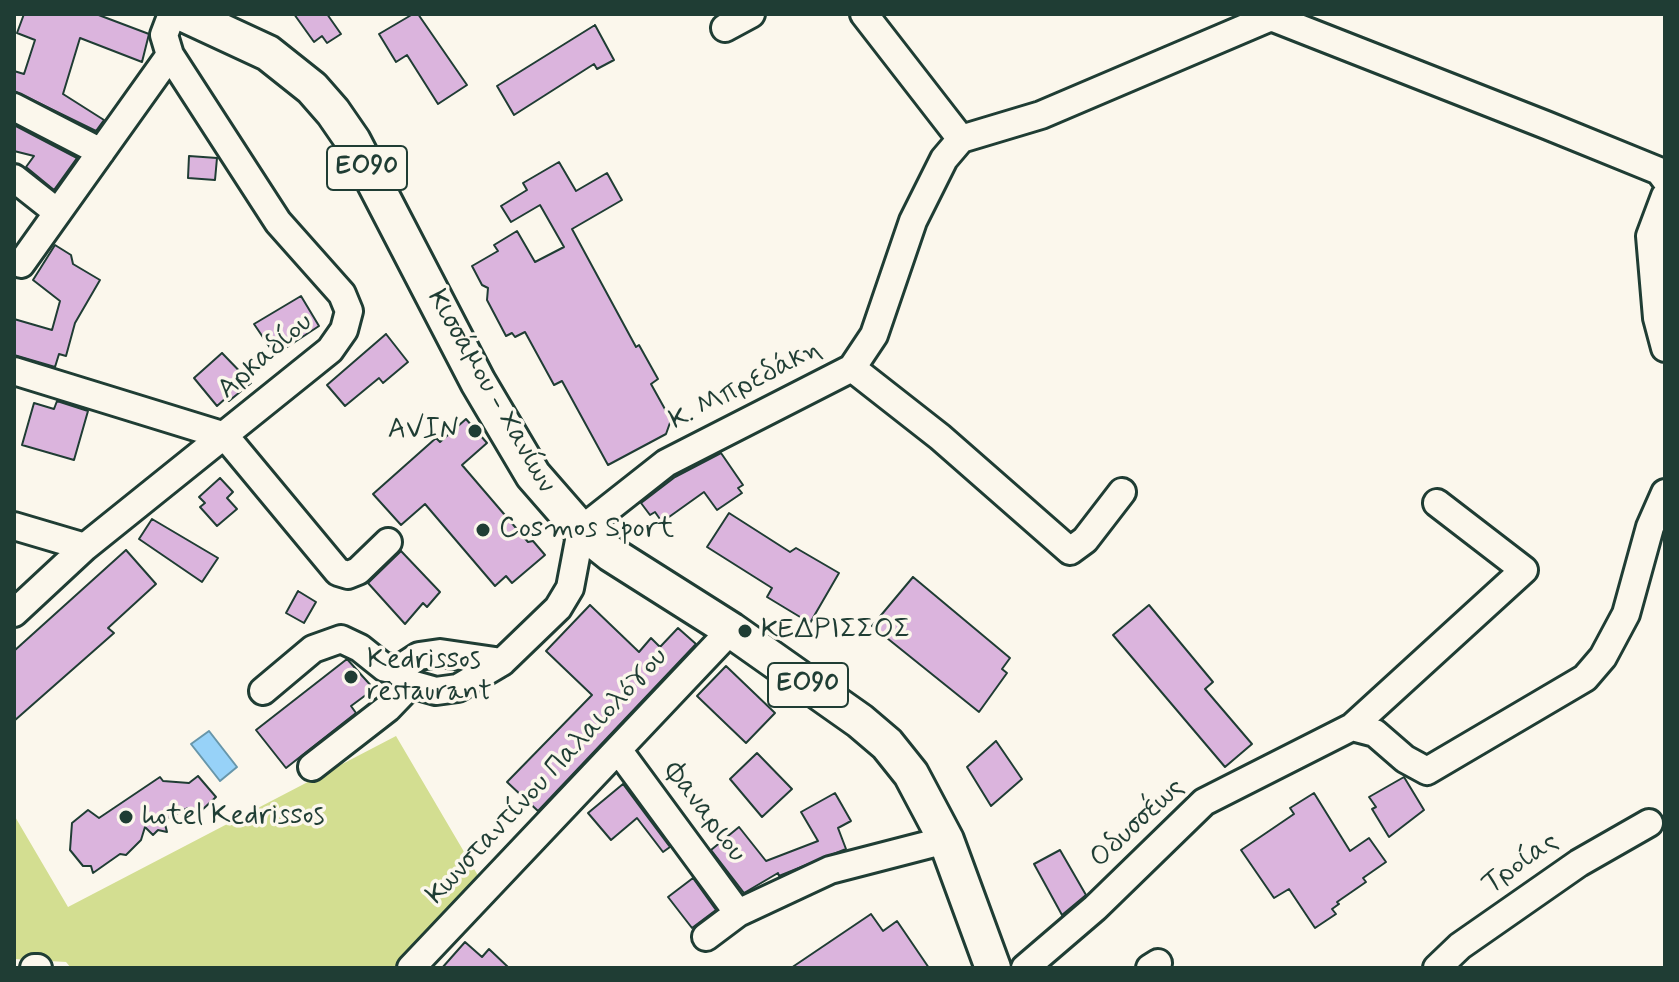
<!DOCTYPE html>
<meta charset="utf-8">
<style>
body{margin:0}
#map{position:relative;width:1679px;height:982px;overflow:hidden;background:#fbf7ec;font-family:Mynerve,sans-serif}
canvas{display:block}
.frame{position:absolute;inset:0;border:16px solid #1f3d34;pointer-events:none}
</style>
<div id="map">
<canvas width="1679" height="982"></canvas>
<div class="frame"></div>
</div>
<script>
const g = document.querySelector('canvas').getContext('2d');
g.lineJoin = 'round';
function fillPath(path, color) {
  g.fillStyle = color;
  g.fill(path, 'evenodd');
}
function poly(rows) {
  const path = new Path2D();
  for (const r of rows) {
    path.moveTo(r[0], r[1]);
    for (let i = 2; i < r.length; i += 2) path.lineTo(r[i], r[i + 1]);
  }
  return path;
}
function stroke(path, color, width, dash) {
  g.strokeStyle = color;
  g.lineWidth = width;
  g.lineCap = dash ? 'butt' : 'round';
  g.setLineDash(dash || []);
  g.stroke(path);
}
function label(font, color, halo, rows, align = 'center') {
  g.font = font + ' Mynerve,sans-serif';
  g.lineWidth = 7;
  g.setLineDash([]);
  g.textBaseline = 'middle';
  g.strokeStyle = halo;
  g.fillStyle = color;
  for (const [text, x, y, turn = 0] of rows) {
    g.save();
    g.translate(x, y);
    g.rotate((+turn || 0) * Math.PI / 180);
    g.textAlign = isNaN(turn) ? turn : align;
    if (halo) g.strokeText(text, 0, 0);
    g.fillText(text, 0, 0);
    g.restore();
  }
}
const green = poly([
 [396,736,480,879,393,968,71,968,66,962,14,959,14,815,68,907]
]);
const water = poly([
 [209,731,237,767,220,781,191,744,209,731]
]);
const building = poly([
 [24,14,96,14,149,34,142,62,80,38,63,94,104,120,96,131,14,91,14,71,24,74,35,40,17,33,24,14],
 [294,14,327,14,341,34,327,43,322,36,314,42,294,14],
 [413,14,418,14,467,85,438,104,407,55,396,62,379,34,413,14],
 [595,25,614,60,597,69,594,64,514,115,497,86,595,25],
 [14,125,77,158,54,190,26,167,34,156,14,151,14,125],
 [189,156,217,158,215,180,188,178,189,156],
 [559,162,576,191,607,173,622,200,572,229,636,347,639,345,658,379,651,384,671,420,666,434,608,465,562,381,554,385,525,332,515,337,512,333,506,336,487,300,488,288,482,285,472,266,498,251,494,245,517,231,535,262,564,247,540,205,511,222,501,206,527,190,523,183,559,162],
 [55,245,71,255,73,264,100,280,75,323,66,356,59,354,55,367,14,355,14,319,52,330,60,301,33,280,55,245],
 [301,296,319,326,275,355,254,324,301,296],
 [386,334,408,362,383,383,379,378,345,406,327,385,386,334],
 [222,353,251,383,229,401,226,398,217,406,194,378,222,353],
 [57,401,88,411,74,460,22,445,34,403,54,409,57,401],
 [466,419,487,443,462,465,528,542,533,541,545,555,512,583,506,576,495,586,425,504,401,525,373,494,436,438,440,442,466,419],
 [721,453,743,485,738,488,742,493,717,510,704,492,662,522,655,512,650,515,641,503,675,477,721,453],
 [220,478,233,492,227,498,237,509,217,526,200,507,205,503,199,497,220,478],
 [729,513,790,552,796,548,839,573,810,623,767,597,772,588,707,547,729,513],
 [152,519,218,558,202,582,139,539,152,519],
 [126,550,156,584,108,628,114,633,14,721,14,651,126,550],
 [401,551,440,592,427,607,423,603,405,624,368,583,401,551],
 [913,577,1010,658,1002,669,1007,673,979,712,872,626,913,577],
 [298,591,316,602,304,623,286,613,298,591],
 [590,605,639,652,651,638,660,647,678,628,696,644,538,811,507,782,592,695,546,651,590,605],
 [1149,605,1213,682,1205,689,1252,744,1225,767,1113,635,1149,605],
 [347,659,374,689,351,706,356,713,286,768,256,730,347,659],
 [726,666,775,713,746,743,697,696,726,666],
 [996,741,1022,779,991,806,967,767,996,741],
 [757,753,792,789,762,817,730,779,757,753],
 [198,776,216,797,202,810,188,808,164,820,167,832,158,830,153,835,145,827,141,840,126,855,120,854,93,873,91,866,83,866,70,850,72,823,88,810,99,818,160,777,163,781,189,783,198,776],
 [1404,777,1424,810,1389,837,1372,809,1376,807,1369,797,1404,777],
 [623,784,670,847,663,852,637,818,611,840,588,813,623,784],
 [835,793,851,821,838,828,846,849,779,876,778,873,744,893,711,850,739,827,766,861,818,841,801,812,835,793],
 [1314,793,1350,851,1369,838,1386,862,1363,878,1366,882,1337,902,1339,904,1332,909,1336,914,1315,928,1289,889,1274,898,1241,850,1294,814,1290,808,1314,793],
 [1060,850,1086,895,1062,915,1034,864,1060,850],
 [693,878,716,910,692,928,668,897,693,878],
 [871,914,883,931,897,921,929,968,791,968,871,914],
 [465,942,482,957,489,949,509,968,442,968,465,942]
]);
const minor = poly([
 [864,14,961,139],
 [725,28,751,14],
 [14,107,101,152],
 [961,139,1041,115,1271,17,1546,125,1659,171,1665,179],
 [14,178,57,212],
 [1665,196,1650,236,1657,318,1665,348],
 [21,264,170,55],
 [852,368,940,437,1070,551,1085,540,1122,492],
 [14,371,225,436,338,572,348,575,358,571,388,542],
 [14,526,85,547],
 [14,613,85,547,330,350,344,330,349,311,342,294,278,222,170,55,164,35,172,14],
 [400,673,411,684,436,691,458,688,502,662],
 [263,691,313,649,341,639,360,648,385,668,402,667,419,656,440,653,502,662,558,608,570,588,581,530,666,463,852,368,874,335,913,221,944,159,961,139],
 [1352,727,1375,733,1405,759,1427,771,1585,678,1603,657,1626,614,1650,527,1665,493],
 [619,751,738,913],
 [312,767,388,708,411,684],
 [706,937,738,913,830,870,946,840],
 [34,968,38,968],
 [411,968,731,630],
 [1025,968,1095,908,1204,802,1352,727,1524,570,1437,503],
 [1150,968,1158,963],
 [1437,968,1460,946,1579,863,1649,823]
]);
const major = poly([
 [184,14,268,53,312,88,333,112,353,141,478,382,533,475,581,530,611,554,731,630,860,721,887,744,911,774,946,840,993,968]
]);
const markers = [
 [475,431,8,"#1f3d34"],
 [483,530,8,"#1f3d34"],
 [745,631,8,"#1f3d34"],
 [351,677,8,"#1f3d34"],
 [126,817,8,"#1f3d34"]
];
const shields = [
 [367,168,80],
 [808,685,80]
];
const shieldNames = [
 ["ΕΟ90",367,168],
 ["ΕΟ90",808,685]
];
const streetNames = [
 ["Αρκαδίου",266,357,-41],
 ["Κ. Μπρεδάκη",746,386,-27],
 ["Κισσάμου - Χανίων",490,392,60],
 ["Κωνσταντίνου Παλαιολόγου",548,777,-47],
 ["Φαναριου",704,813,53],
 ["Οδυσσέως",1138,824,-43],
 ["Τροίας",1521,864,-35]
];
const poiNames = [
 ["AVIN",459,431,"right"],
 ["Cosmos Sport",499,530],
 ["ΚΕΔΡΙΣΣΟΣ",761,631],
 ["Kedrissos",367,661],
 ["restaurant",367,693],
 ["hotel Kedrissos",142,817]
];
fillPath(green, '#d3de91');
fillPath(water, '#97d2f8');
stroke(water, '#6796aa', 2);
fillPath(building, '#dbb4dd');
stroke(building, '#1f3d34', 2);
stroke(minor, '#1f3d34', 32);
stroke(major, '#1f3d34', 40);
stroke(minor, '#fbf7ec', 26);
stroke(major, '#fbf7ec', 34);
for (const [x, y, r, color] of markers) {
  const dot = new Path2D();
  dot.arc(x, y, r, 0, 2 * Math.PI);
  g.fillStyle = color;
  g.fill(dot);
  stroke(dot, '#fbf7ec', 3);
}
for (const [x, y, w] of shields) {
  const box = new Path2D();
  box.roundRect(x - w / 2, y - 22, w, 44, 6);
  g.fillStyle = '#fbf7ec';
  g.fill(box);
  stroke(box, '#1f3d34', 2);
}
label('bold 26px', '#1f3d34', null, shieldNames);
label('28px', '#1f3d34', '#fbf7ec', streetNames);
label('28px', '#1f3d34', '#fbf7ec', poiNames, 'left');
</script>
